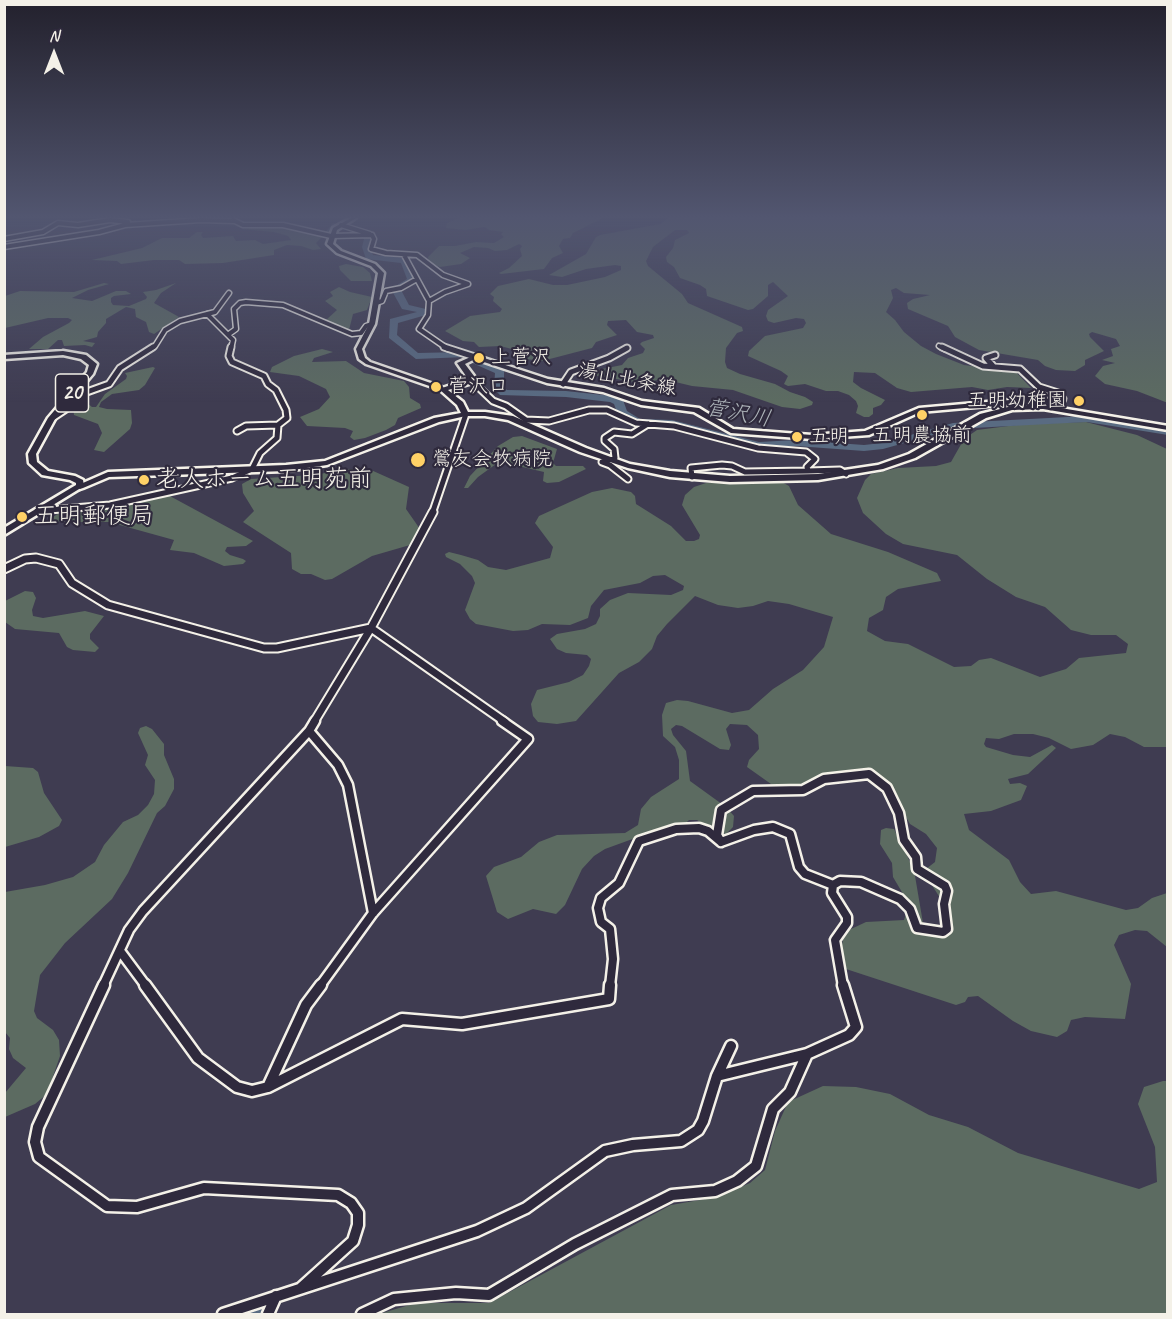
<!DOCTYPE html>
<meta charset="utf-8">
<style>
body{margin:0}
#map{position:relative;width:1172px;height:1319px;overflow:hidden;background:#3f3c51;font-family:Caveat,sans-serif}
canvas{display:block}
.frame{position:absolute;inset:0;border:6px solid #f4f1e8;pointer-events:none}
.north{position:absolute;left:24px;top:24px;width:60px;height:60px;-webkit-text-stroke:4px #2f2a3d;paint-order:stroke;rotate:0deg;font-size:16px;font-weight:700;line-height:24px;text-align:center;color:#f4f1e8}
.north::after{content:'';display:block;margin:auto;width:21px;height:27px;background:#f4f1e8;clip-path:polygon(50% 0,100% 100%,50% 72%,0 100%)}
</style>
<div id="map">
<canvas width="1172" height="1319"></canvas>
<div class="frame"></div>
<div class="north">N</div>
</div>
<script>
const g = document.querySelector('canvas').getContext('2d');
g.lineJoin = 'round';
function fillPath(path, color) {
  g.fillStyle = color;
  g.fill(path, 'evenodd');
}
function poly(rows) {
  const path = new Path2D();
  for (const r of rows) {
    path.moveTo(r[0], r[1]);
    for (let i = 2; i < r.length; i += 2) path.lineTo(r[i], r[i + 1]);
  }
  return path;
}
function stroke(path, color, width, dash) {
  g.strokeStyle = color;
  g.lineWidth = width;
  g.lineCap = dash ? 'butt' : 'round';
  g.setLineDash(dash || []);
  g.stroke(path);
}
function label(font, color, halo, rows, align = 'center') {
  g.font = font + ' Caveat,"Klee One",sans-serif';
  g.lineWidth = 4.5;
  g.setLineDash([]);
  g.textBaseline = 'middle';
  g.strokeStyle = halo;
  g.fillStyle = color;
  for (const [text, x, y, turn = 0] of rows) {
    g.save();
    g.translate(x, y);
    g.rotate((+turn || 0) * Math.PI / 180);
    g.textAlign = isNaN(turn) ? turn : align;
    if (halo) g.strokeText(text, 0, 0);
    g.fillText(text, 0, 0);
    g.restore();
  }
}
const green = poly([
 [458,218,603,218,573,233,570,238,563,239,559,246,563,253,552,258,544,269,501,274,499,273,509,268,522,256,520,249,522,246,519,244,507,250,495,251,488,248,474,247,460,253,470,258,461,264,440,267,429,263,428,257,439,246,455,246,476,242,494,243,504,237,501,234,503,232,489,230,485,227,465,230,446,228,447,223],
 [668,218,1167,218,1168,403,1137,391,1105,384,1095,376,1103,366,1115,363,1102,360,1113,356,1111,349,1120,346,1116,339,1092,332,1089,334,1090,337,1104,351,1085,360,1085,365,1075,371,1056,370,1045,366,1038,360,979,350,955,337,948,326,908,309,907,303,913,299,930,295,904,293,896,288,891,290,893,298,886,312,895,320,904,332,921,346,936,354,964,365,1016,372,1031,388,1007,387,988,390,972,387,911,392,897,388,875,373,854,372,853,382,861,388,885,400,881,405,873,408,873,414,869,417,864,417,856,413,858,406,856,401,849,395,838,391,826,391,805,384,788,386,784,384,788,376,781,371,748,356,749,351,765,336,803,328,806,323,804,319,796,318,774,323,768,321,766,316,768,310,788,296,773,282,768,285,768,296,753,309,748,310,707,296,706,289,700,285,680,278,674,267,667,262,666,257,673,248,675,240,689,233,687,230,675,230,653,247,646,261,648,266,682,294,688,303,742,327,743,331,737,333,726,348,725,362,727,368,740,374,775,384,790,392,805,397,813,402,812,405,800,409,782,407,733,390,692,386,663,379,641,383,592,375,592,371,622,365,628,358,643,353,645,349,640,344,642,342,654,338,653,335,637,332,626,320,608,321,607,325,617,335,596,342,592,348,542,361,518,358,512,349,500,346,479,347,474,342,463,341,445,331,470,316,500,312,502,309,493,301,494,297,490,294,498,286,529,279,553,285,567,285,605,277,621,270,621,266,615,265,586,269,562,277,549,275,586,254,596,237,600,235,660,224],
 [275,225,312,232,322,237,316,243,321,249,313,250,301,246,287,245,274,250,274,255,223,263,185,264,179,260,154,260,121,264,117,261,92,260,142,248,162,238,189,238,197,232,203,232,201,235,203,238,233,236,236,241,255,240,263,244,291,240,288,236,274,232,241,229],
 [346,264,363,267,370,273,372,281,351,281,340,270,339,266],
 [104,283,109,284,88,290,72,298,92,301,116,291,126,291,131,294,114,296,111,298,111,302,113,305,129,306,146,299,147,297,143,292,156,290,176,283,161,293,154,303,179,317,154,334,149,332,146,322,136,317,135,309,126,307,106,319,106,323,98,332,97,337,83,341,95,343,92,347,85,345,64,346,62,340,58,340,48,349,29,349,43,337,69,323,72,320,68,318,48,318,5,328,5,296,20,291,74,292],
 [339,287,350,292,372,297,367,310,353,314,349,330,335,330,326,320,337,310,325,301,333,296,330,292],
 [322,349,333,352,314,358,312,362,346,361,364,373,404,381,409,387,410,398,420,404,421,408,398,418,395,425,386,430,365,438,354,440,350,437,353,431,345,428,307,426,300,417,319,409,330,397,326,389,299,376,270,372,272,367,294,356],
 [153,367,155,368,145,385,139,390,112,394,101,402,99,407,107,409,131,410,132,423,130,429,104,452,94,450,102,433,98,424,74,415,73,407,87,403,92,407,96,407,105,394,126,379,127,376,125,373],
 [1086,422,1137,435,1167,449,1167,747,1144,747,1125,737,1110,734,1093,745,1071,749,1049,738,1033,734,1014,734,999,739,986,738,984,744,986,747,1013,755,1030,757,1052,745,1056,748,1028,774,1008,779,1010,784,1020,783,1027,786,1021,800,991,811,964,814,969,830,1009,860,1020,882,1031,894,1056,891,1126,910,1138,908,1152,898,1167,893,1167,947,1147,931,1135,930,1119,935,1114,945,1131,984,1125,1019,1085,1017,1071,1020,1067,1031,1057,1037,1031,1031,1013,1021,978,996,968,997,965,1002,956,1005,846,969,841,951,843,939,849,930,866,922,904,920,909,904,893,877,892,863,880,844,881,830,886,828,894,829,914,870,923,923,932,933,938,936,949,933,953,928,949,912,928,879,926,869,935,862,937,848,926,834,910,824,887,785,859,773,796,789,771,784,747,767,749,760,759,749,758,735,747,725,730,724,726,729,731,745,729,750,720,749,682,726,676,725,671,729,673,735,686,751,690,781,726,807,734,816,733,827,726,834,716,832,697,820,689,820,684,825,649,833,605,849,594,856,582,869,565,905,556,914,533,909,508,919,497,912,486,876,494,867,521,857,539,842,557,835,625,833,638,825,641,809,651,797,679,779,679,760,675,747,663,736,662,715,666,703,677,700,688,701,732,713,749,710,773,689,803,670,824,647,833,617,789,604,768,601,753,606,738,608,718,605,695,596,667,624,657,636,652,649,639,662,619,673,576,721,557,724,538,722,533,716,531,704,537,690,569,682,583,675,589,666,591,659,587,655,566,653,557,649,550,639,557,634,585,629,596,624,600,616,600,609,610,600,628,593,671,595,683,590,684,586,665,575,653,576,640,583,604,590,591,606,588,618,570,625,542,624,528,630,513,631,476,624,470,619,465,610,475,583,472,576,460,564,446,557,445,554,449,552,461,555,478,560,488,567,506,570,550,558,553,547,535,523,539,516,592,492,612,488,631,492,635,496,636,504,671,526,686,541,694,541,699,539,700,535,682,505,685,495,694,487,706,483,782,482,789,486,798,505,831,534,888,552,937,573,941,581,898,589,886,597,883,610,869,618,867,631,885,641,908,644,954,667,971,666,979,660,991,658,1040,677,1066,669,1079,658,1126,653,1128,644,1116,635,1091,635,1071,630,1045,607,1016,597,987,579,957,555,903,544,886,534,863,513,857,498,865,480,871,474,898,468,936,466,951,462,964,439,977,430,1024,424],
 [522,436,557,449,553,463,556,466,583,466,586,469,559,482,547,483,543,481,544,472,505,463,496,464,478,477,468,488,464,488,470,476,498,446,513,437],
 [350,469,371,470,409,487,406,509,420,529,419,535,410,545,372,556,332,579,325,580,311,574,301,574,292,569,291,553,243,522,254,511,243,493,242,484,251,479,313,475],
 [168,495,253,541,246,546,227,547,225,551,230,555,243,559,246,561,243,564,224,566,194,553,170,550,174,540,109,522,55,522,51,518,58,514,112,508],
 [25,591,33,592,36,598,32,610,33,616,43,618,85,611,104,616,90,634,90,639,99,648,95,652,73,650,67,647,59,633,15,629,5,622,5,601],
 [146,726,152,729,164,744,164,755,174,779,174,789,165,806,157,813,128,873,112,899,65,943,40,975,34,1011,37,1018,53,1030,59,1040,60,1056,47,1094,35,1104,5,1117,5,1093,26,1068,13,1058,9,1049,10,1038,5,1032,5,892,45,885,73,877,95,862,104,845,123,822,138,815,148,805,154,794,155,780,145,765,148,755,138,733,140,728],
 [5,766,33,768,38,772,44,793,62,820,59,826,39,837,5,847],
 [1163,1081,1168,1081,1167,1314,379,1314,416,1303,489,1303,671,1205,717,1197,750,1183,765,1170,775,1131,788,1102,823,1086,856,1087,890,1094,929,1115,968,1127,1018,1153,1139,1189,1157,1182,1155,1147,1138,1104,1144,1087]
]);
const river = poly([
 [333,223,340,225,331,236,325,236,324,234,333,223],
 [346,233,372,235,370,247,373,255,404,258,408,261,416,279,410,286,401,290,409,305,430,310,426,315,398,323,397,335,418,353,462,352,467,355,466,357,416,359,389,338,390,319,417,312,402,309,391,289,407,279,401,263,366,259,362,247,364,239,346,237,346,233],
 [470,358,478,358,504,369,504,388,507,390,566,391,612,396,623,400,627,411,640,419,672,420,759,442,796,440,864,445,882,443,953,423,1087,416,1168,429,1168,435,1087,422,954,429,883,449,864,451,796,446,759,448,672,426,634,424,618,415,614,404,610,402,566,397,500,395,494,389,495,373,470,362,470,358],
 [257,1301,269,1305,273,1314,244,1314,248,1305,257,1301]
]);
const minorFar4 = poly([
 [233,220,243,225,283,225,331,236,372,235],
 [341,225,370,234],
 [372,235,374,239,371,249,386,253,417,255,443,275,468,284],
 [4,239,43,232,58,223,78,225,110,220,128,222],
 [4,247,99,232,125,225,201,220,234,221],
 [404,255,429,301,428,315,419,329,448,349],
 [429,301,445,292,468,284],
 [376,303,382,301,386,291,401,288,417,279],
 [207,314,233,340,231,349],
 [229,334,236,329,234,309,240,303,246,302,283,305,352,334,361,333,366,326,372,324],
 [939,346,945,349],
 [150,349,155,346,165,330,180,321,215,312,229,293]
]);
const minorFar3 = poly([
 [444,347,475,357],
 [942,347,983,366,1020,369,1039,387,1058,393,1063,399,1061,403,1030,399,1022,401],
 [993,366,986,358,995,355],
 [470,379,493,401,506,406,526,420,549,421,589,410,607,410,636,423,674,426,758,448,806,452,815,459,807,467,808,471,840,470,846,474],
 [563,384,571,372,609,358,627,348],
 [54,417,75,403,84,393,109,384,120,368,153,347],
 [237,431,246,426,278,425],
 [692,477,691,468,722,465,732,466,745,472,808,471],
 [628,479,610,465,602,462,615,458,614,449,605,441,605,438,614,432,632,434,648,424],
 [37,511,110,505,232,478,252,469,260,453,277,438,278,425,287,418,286,410,276,390,268,384,264,376,232,362,229,356,231,347],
 [432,514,466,414]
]);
const minorFar2 = poly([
 [4,569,25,559,36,558,59,564,72,583,108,605,264,648,277,648,371,628,505,722],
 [314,722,371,628,433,512]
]);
const minorFar1 = poly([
 [309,731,338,765,348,785,373,913],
 [721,842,717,835,721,810,753,791,803,790,824,779,869,774,887,788,899,813,904,840,916,857,917,869,945,886,947,891,944,904,947,929,943,932,917,928,910,909,900,899,861,882,840,881,833,885,832,893,847,917,847,923,835,940,843,986],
 [120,951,146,986],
 [103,986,129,930,143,911,309,731,315,721],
 [320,986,373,913,528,739,502,721],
 [610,986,613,959,610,929,601,922,598,908,601,898,619,883,639,841,676,829,699,828,708,831,721,842,754,830,773,827,790,834,799,867,805,874,833,885]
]);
const minor = poly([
 [104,985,38,1127,35,1142,39,1157,107,1206,137,1207,204,1188,338,1195,351,1203,358,1213,358,1225,353,1241,301,1288],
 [145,985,198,1058,237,1087,252,1091,268,1087,402,1019,462,1024,609,999,610,985],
 [717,1076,807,1054],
 [268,1087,306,1005,321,985],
 [223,1314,477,1231,526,1208,605,1151,633,1145,681,1141,698,1130,703,1121,717,1076,731,1046],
 [268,1314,276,1296],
 [362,1314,394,1299,456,1293,489,1295,575,1244,672,1195,715,1191,737,1181,756,1166,773,1109,790,1092,807,1054,849,1035,856,1027,843,985]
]);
const tertiary = poly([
 [351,218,356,218,337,230,333,244,341,251,375,264,384,273,375,324,362,349,365,358,370,362,445,388,445,390,441,390,366,364,359,359,356,349,369,324,378,273,371,266,337,253,327,244,333,228,351,218]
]);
const secondary = poly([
 [475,355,548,379,604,388,642,401,699,408,733,429,812,435,865,431,919,408,1021,399,1025,401,1021,403,920,412,869,435,812,439,731,433,694,412,641,405,603,392,547,383,475,359,465,364,474,376,472,383,448,390,463,402,468,412,485,412,513,416,586,448,630,464,670,471,730,476,818,474,878,465,909,454,980,414,1012,406,1043,405,1168,426,1168,430,1043,409,1012,410,986,418,915,458,883,469,818,480,730,482,670,477,628,468,580,452,508,420,485,416,466,416,439,422,327,465,286,471,109,477,83,488,80,489,76,486,108,472,286,465,325,461,434,418,461,413,457,405,439,389,466,380,466,376,457,363,475,355]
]);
const primary = poly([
 [63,351,86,355,97,364,93,374,55,419,36,454,37,462,48,471,75,476,83,480,84,486,4,535,4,528,76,485,76,483,70,480,42,475,29,463,28,454,48,418,87,372,89,365,81,359,63,355,4,359,4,355,63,351]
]);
const markers = [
 [479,358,6,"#ffd166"],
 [436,387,6,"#ffd166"],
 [1079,401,6,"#ffd166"],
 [922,415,6,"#ffd166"],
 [797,437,6,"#ffd166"],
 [418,460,8,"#ffd166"],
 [144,480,6,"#ffd166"],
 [22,517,6,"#ffd166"]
];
const farPoinames = [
 ["上菅沢",491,358],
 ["菅沢口",448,387],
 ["五明幼稚園",1067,401,"right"],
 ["五明農協前",922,436,"center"],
 ["五明",809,437],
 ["鶯友会牧病院",432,460]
];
const farStreetnames = [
 ["湯山北条線",627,380,11]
];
const shields = [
 [72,393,33]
];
const shieldNames = [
 ["20",72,393]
];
const farWaternames = [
 ["菅沢川",738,414,11]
];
const poiNames = [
 ["老人ホーム五明苑前",156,480],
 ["五明郵便局",34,517]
];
fillPath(green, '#5c6b61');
fillPath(river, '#596b82');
stroke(minorFar4, '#f4f1e8', 7);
stroke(minorFar3, '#f4f1e8', 9);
stroke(minorFar2, '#f4f1e8', 11);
stroke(minorFar1, '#f4f1e8', 13);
stroke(minor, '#f4f1e8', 15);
stroke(tertiary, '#f4f1e8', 5);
stroke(secondary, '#f4f1e8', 5);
stroke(primary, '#f4f1e8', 5);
stroke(minorFar4, '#2f2a3d', 4);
stroke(minorFar3, '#2f2a3d', 5);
stroke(minorFar2, '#2f2a3d', 7);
stroke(minorFar1, '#2f2a3d', 8);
stroke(minor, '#2f2a3d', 10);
fillPath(tertiary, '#2f2a3d');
fillPath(secondary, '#2f2a3d');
fillPath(primary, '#2f2a3d');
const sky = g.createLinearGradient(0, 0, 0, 402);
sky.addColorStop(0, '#23212d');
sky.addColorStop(0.54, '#525670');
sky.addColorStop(1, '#52567000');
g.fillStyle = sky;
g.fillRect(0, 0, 1172, 402);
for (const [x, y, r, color] of markers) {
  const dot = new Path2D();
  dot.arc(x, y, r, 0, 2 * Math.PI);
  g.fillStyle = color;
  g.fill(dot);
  stroke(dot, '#2f2a3d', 2);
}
label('20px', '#f4f1e8', '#2f2a3d', farPoinames, 'left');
label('20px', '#f4f1e8', '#2f2a3d', farStreetnames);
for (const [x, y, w] of shields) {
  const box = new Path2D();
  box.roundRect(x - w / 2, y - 19, w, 38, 4.5);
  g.fillStyle = '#2f2a3d';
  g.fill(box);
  stroke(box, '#f4f1e8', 1.5);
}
label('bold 22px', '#f4f1e8', null, shieldNames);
label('italic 22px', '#aeb5ba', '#2f2a3d', farWaternames);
label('24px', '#f4f1e8', '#2f2a3d', poiNames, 'left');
</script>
